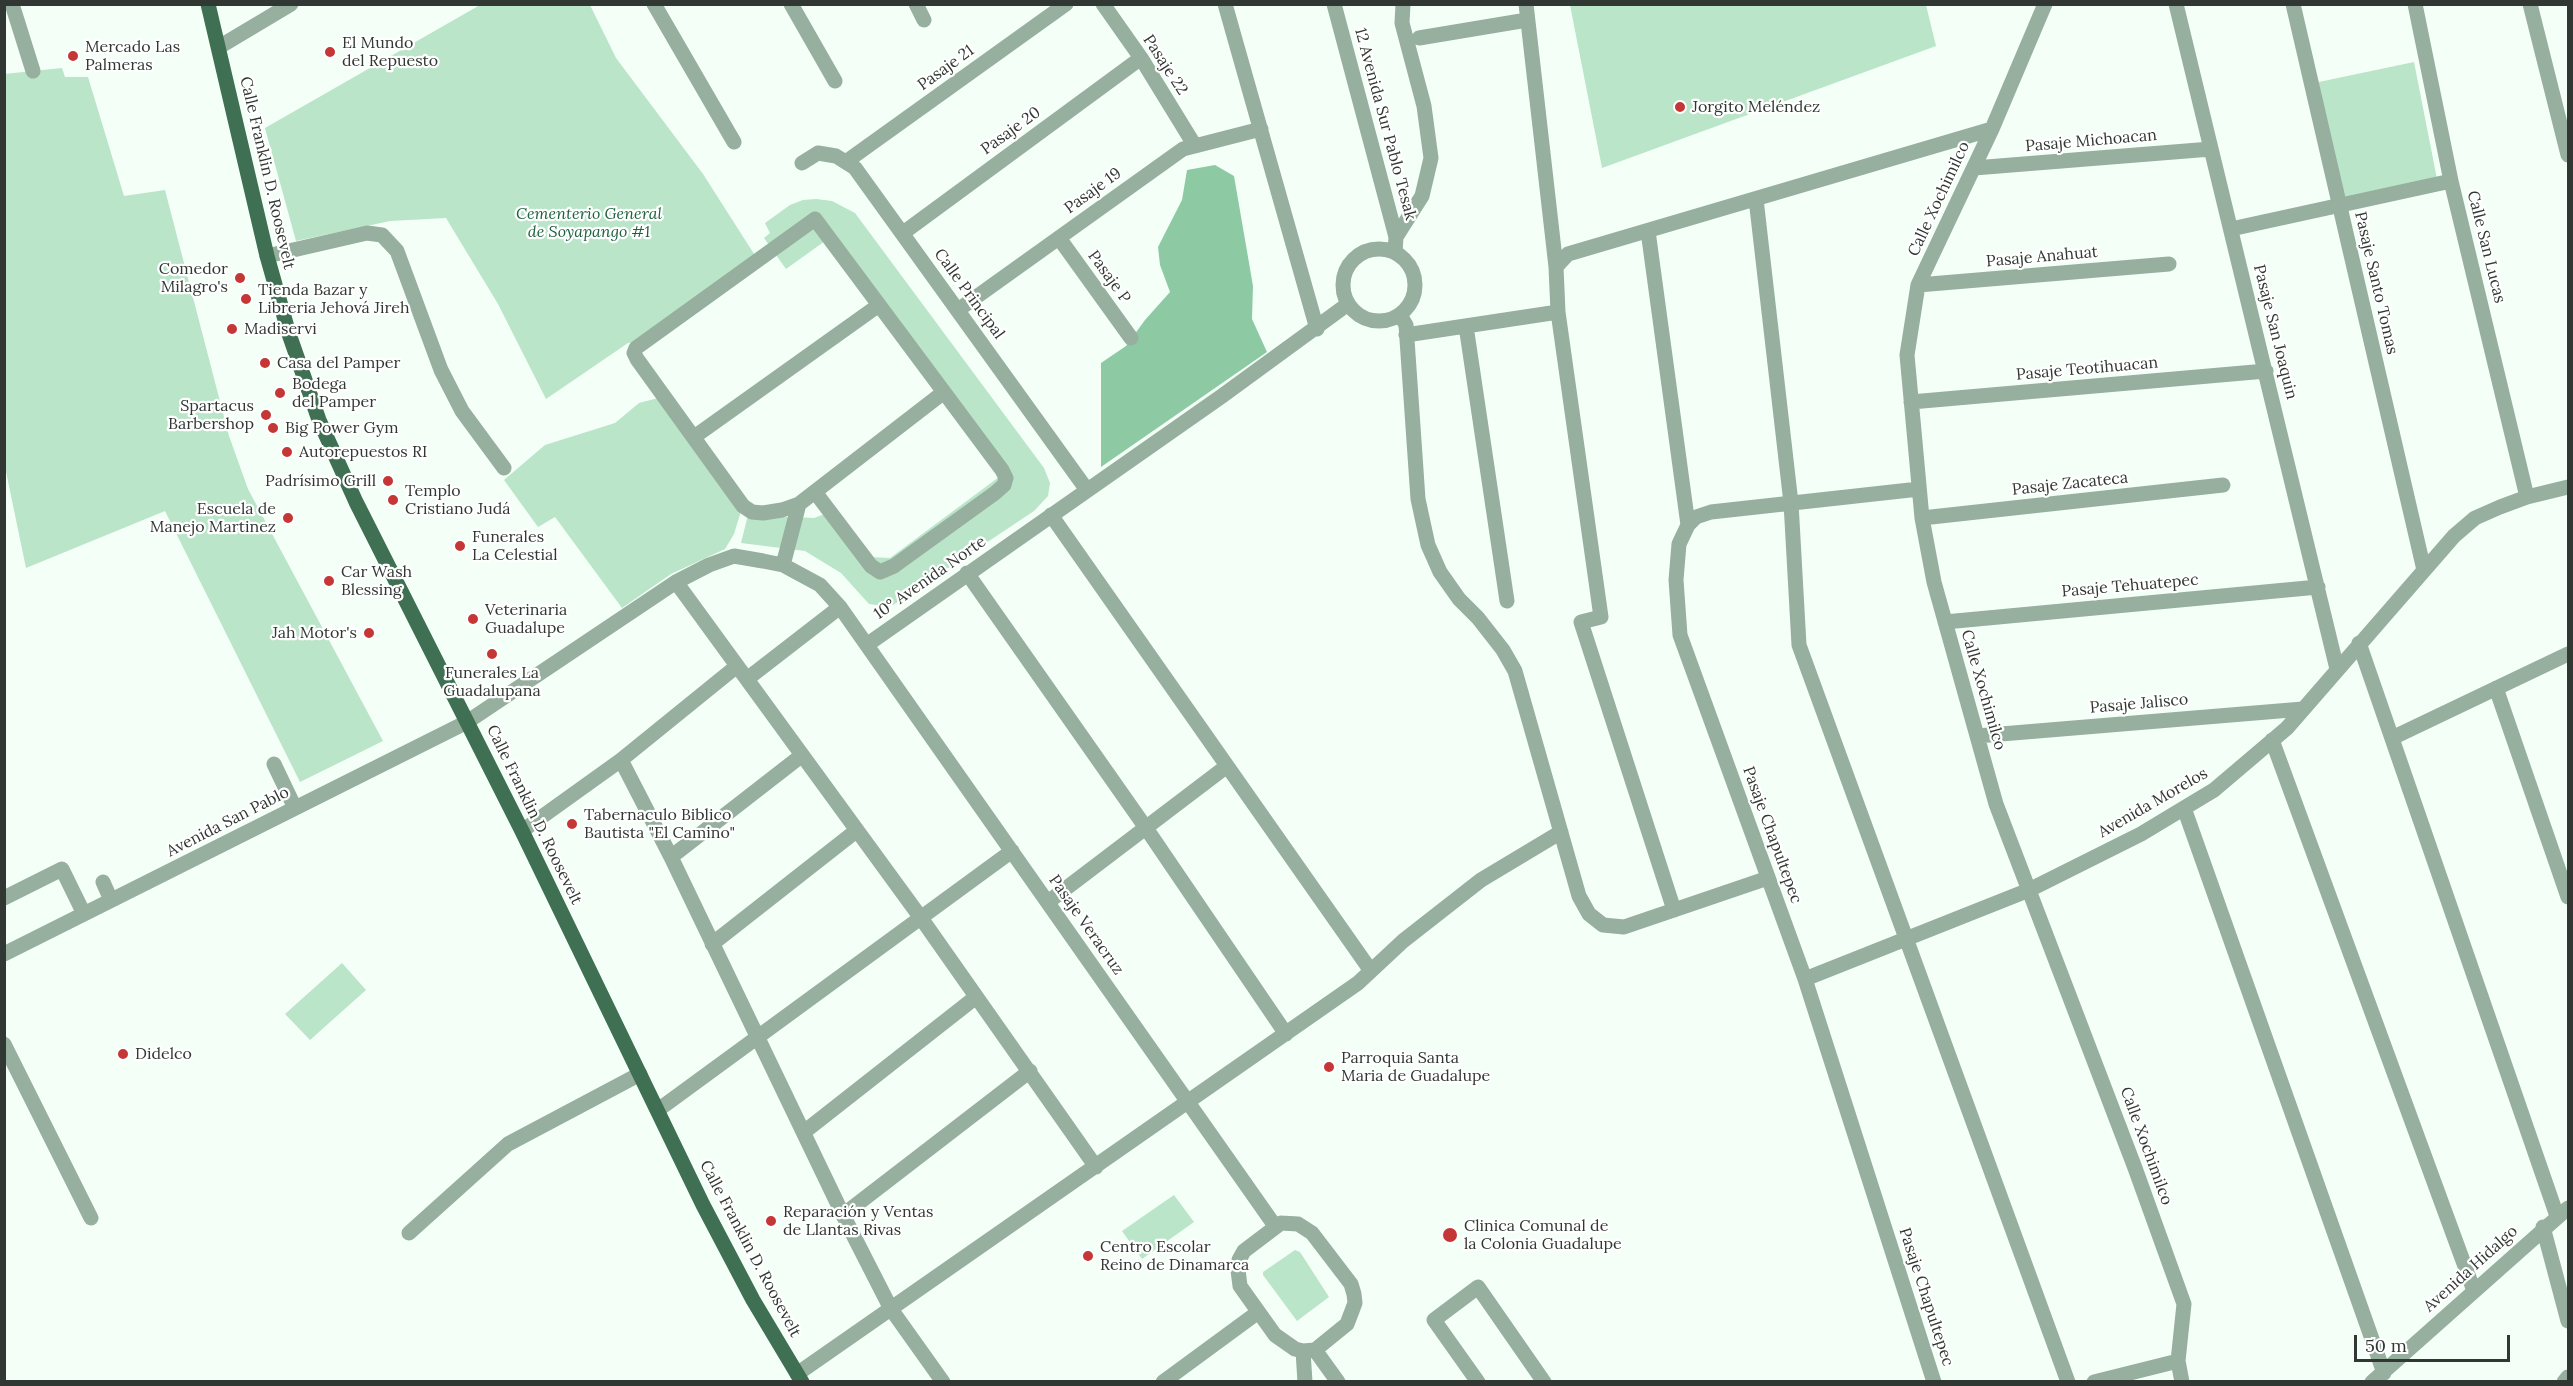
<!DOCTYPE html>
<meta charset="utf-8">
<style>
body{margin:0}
#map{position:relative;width:2573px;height:1386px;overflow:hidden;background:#f3fff7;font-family:Lora,serif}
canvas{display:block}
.frame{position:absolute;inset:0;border:6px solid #313833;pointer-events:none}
.scale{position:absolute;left:2354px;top:1335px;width:156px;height:27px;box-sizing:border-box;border:3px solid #313833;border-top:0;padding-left:8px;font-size:18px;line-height:21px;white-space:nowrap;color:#313833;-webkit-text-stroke:4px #fff;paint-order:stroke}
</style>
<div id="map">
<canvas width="2573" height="1386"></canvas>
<div class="frame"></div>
<div class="scale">50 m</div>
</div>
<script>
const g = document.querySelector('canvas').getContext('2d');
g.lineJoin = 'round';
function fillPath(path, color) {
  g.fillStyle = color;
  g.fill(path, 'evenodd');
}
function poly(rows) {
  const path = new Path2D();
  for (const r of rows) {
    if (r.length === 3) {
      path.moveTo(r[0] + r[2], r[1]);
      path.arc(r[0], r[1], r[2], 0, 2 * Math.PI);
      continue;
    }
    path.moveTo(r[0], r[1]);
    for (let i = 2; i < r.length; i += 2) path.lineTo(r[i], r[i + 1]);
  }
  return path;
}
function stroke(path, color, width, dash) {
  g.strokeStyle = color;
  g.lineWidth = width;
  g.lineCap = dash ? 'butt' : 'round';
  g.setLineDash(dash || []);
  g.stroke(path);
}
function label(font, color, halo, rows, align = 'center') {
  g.font = font + ' Lora,serif';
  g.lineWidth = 4.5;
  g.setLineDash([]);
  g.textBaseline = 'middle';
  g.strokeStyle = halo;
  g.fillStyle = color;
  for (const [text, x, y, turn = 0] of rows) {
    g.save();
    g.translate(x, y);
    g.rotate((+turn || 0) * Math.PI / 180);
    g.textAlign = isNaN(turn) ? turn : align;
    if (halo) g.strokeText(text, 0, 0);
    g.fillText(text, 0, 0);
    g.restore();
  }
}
const green = poly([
 [480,5,590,5,616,58,703,174,756,257,640,342,628,343,546,399,498,304,446,218,390,221,296,241,265,128],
 [1570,5,1926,5,1936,46,1602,168],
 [2414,62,2437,179,2341,200,2314,83],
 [62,68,65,77,88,77,124,196,165,190,229,436,248,489,383,741,300,782,165,511,26,568,4,462,4,74],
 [816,199,832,201,855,213,1044,468,1050,483,1048,496,1034,511,893,605,884,606,869,604,841,573,805,551,741,543,748,515,814,518,833,511,869,557,890,558,999,477,825,241,786,269,764,238,770,233,765,223,790,205,803,200],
 [658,398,741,511,734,534,725,549,671,574,622,608,555,517,538,527,504,480,545,445,615,423,639,403],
 [342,963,366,990,310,1040,285,1014],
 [1174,1195,1194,1222,1142,1259,1122,1231],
 [1295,1250,1300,1252,1329,1297,1297,1321,1263,1275,1263,1272]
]);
const forest = poly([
 [1215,165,1234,176,1253,286,1252,319,1267,352,1101,467,1101,363,1126,346,1145,320,1170,292,1160,265,1158,247,1182,200,1187,170]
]);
const minor = poly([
 [12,4,33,71],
 [654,4,734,142],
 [791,4,835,81],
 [916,4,924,20],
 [1103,4,1141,58,1195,146],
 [1225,4,1317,329],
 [1334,4,1396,237,1395,252],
 [1526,4,1556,267,1558,312,1601,617,1581,622,1674,910],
 [2045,4,1992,129,1918,285,1907,355,1922,518,1934,582,1996,804,2135,1168,2184,1304,2178,1361,2182,1382],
 [2176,4,2337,669],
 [2293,4,2424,570],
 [2415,4,2451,181,2527,497],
 [2530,4,2568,155],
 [1419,38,1527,20],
 [219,47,291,4],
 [847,161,1066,4],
 [802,163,818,153,836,156,855,168,1087,490],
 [1974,168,2211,149],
 [1756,199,1791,503,1799,645,2068,1382],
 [2231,229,2451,181],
 [1648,231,1688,525],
 [903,233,1141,58],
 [1396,237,1422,196,1431,158,1424,106,1402,23,1403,4],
 [1059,238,1131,338],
 [1379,285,36],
 [267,256,367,233,382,235,397,251,441,370,462,411,504,468],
 [1556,267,1568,254,1992,129],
 [1918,285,2169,264],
 [958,310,1183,149,1261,129],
 [1400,315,1406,325,1418,499,1428,545,1440,572,1459,599,1478,618,1503,650,1515,671,1579,896,1589,914,1603,925,1624,927,1768,878],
 [1466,326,1507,601],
 [1406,335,1558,312],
 [1911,402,2266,371],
 [694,437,879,305],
 [1919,489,1711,512,1696,517,1688,525,1679,544,1676,580,1680,635,1805,979,1934,1382],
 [815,492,871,566,880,572,894,566,995,493,1004,485,1006,478,1002,470,815,219,636,348,634,353,637,359,743,506,752,512,763,513,782,510,799,504,944,392],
 [1051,515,1371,971],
 [1922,518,2223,485],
 [783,565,799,504],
 [967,573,1146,828,1286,1034],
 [676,582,921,918,1096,1167],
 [1945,622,2318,587],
 [2359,643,2557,1216],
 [868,644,1222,396,1348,304],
 [747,679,840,607],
 [2496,688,2568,897],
 [1977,736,2303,709],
 [2392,738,2568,654],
 [2272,740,2474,1291],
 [621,760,671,857,843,1215,891,1309,943,1382],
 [274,764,295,808],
 [2184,808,2384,1373],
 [522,831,621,760,737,666],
 [671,857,801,756],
 [103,882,111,900],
 [4,898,62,869,84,914],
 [1048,902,1227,766],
 [712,944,856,831],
 [4,954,467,722,676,582,709,565,734,556,763,561,783,565,820,585,840,607,1275,1226],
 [1805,979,2029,890,2141,834,2214,790,2287,728,2454,536,2475,518,2500,507,2527,497,2568,487],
 [4,1044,91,1218],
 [658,1110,1012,851],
 [804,1132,976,997],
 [843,1215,1030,1071],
 [1281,1223,1298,1224,1312,1233,1351,1284,1354,1294,1355,1303,1347,1324,1315,1350,1303,1351,1295,1349,1275,1335,1240,1286,1238,1270,1239,1260,1244,1251,1281,1223],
 [2543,1227,2568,1321],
 [409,1233,508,1144,640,1074],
 [1315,1350,1338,1382],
 [1303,1351,1305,1382],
 [797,1374,1358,983,1403,941,1481,880,1561,832],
 [1163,1382,1257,1313],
 [1478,1382,1434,1320,1478,1287,1544,1382],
 [2094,1382,2178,1361],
 [2372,1382,2568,1208],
 [2564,1382,2568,1377]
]);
const major = poly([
 [208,4,267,256,289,334,319,420,356,502,522,831,703,1205,753,1300,802,1382]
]);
const markers = [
 [330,52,6,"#c53637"],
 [73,56,6,"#c53637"],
 [1680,107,6,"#c53637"],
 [240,278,6,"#c53637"],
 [246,299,6,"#c53637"],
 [232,329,6,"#c53637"],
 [265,363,6,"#c53637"],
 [280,393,6,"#c53637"],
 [266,415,6,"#c53637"],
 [273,428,6,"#c53637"],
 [287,452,6,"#c53637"],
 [388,481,6,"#c53637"],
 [393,500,6,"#c53637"],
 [288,518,6,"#c53637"],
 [460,546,6,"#c53637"],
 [329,581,6,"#c53637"],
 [473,619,6,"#c53637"],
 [369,633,6,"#c53637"],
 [492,654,6,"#c53637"],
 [572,824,6,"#c53637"],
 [123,1054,6,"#c53637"],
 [1329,1067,6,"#c53637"],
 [771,1221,6,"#c53637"],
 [1450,1235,8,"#c53637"],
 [1088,1256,6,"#c53637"]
];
const poiNames = [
 ["El Mundo",342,43],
 ["del Repuesto",342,61],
 ["Mercado Las",85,47],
 ["Palmeras",85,65],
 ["Jorgito Meléndez",1692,107],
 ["Comedor",228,269,"right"],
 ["Milagro's",228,287,"right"],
 ["Tienda Bazar y",258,290],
 ["Libreria Jehová Jireh",258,308],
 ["Madiservi",244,329],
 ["Casa del Pamper",277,363],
 ["Bodega",292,384],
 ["del Pamper",292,402],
 ["Spartacus",254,406,"right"],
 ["Barbershop",254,424,"right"],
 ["Big Power Gym",285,428],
 ["Autorepuestos RI",299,452],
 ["Padrísimo Grill",376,481,"right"],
 ["Templo",405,491],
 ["Cristiano Judá",405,509],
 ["Escuela de",276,509,"right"],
 ["Manejo Martinez",276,527,"right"],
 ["Funerales",472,537],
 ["La Celestial",472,555],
 ["Car Wash",341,572],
 ["Blessing",341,590],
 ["Veterinaria",485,610],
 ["Guadalupe",485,628],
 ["Jah Motor's",357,633,"right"],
 ["Funerales La",492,673,"center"],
 ["Guadalupana",492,691,"center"],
 ["Tabernaculo Biblico",584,815],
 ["Bautista \"El Camino\"",584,833],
 ["Didelco",135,1054],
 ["Parroquia Santa",1341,1058],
 ["Maria de Guadalupe",1341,1076],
 ["Reparación y Ventas",783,1212],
 ["de Llantas Rivas",783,1230],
 ["Clinica Comunal de",1464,1226],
 ["la Colonia Guadalupe",1464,1244],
 ["Centro Escolar",1100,1247],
 ["Reino de Dinamarca",1100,1265]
];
const streetNames = [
 ["Pasaje 22",1165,65,57],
 ["Pasaje 21",946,68,-36],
 ["12 Avenida Sur Pablo Tesak",1385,124,75],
 ["Pasaje 20",1011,131,-36],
 ["Pasaje Michoacan",2091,141,-5],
 ["Calle Franklin D. Roosevelt",267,173,77],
 ["Pasaje 19",1093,191,-36],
 ["Calle Xochimilco",1939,199,-65],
 ["Calle San Lucas",2486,247,76],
 ["Pasaje Anahuat",2042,257,-5],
 ["Pasaje P",1109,277,54],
 ["Pasaje Santo Tomas",2376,283,77],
 ["Calle Principal",969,294,54],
 ["Pasaje San Joaquin",2275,332,76],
 ["Pasaje Teotihuacan",2087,369,-5],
 ["Pasaje Zacateca",2070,484,-6],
 ["10° Avenida Norte",930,578,-35],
 ["Pasaje Tehuatepec",2130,586,-5],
 ["Calle Xochimilco",1983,690,74],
 ["Pasaje Jalisco",2139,704,-5],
 ["Avenida Morelos",2153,803,-30],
 ["Calle Franklin D. Roosevelt",534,815,64],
 ["Avenida San Pablo",228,822,-27],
 ["Pasaje Chapultepec",1772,835,70],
 ["Pasaje Veracruz",1086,925,55],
 ["Calle Xochimilco",2146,1146,70],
 ["Calle Franklin D. Roosevelt",750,1249,62],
 ["Avenida Hidalgo",2471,1269,-42],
 ["Pasaje Chapultepec",1926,1297,72]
];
const parkNames = [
 ["Cementerio General",589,214],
 ["de Soyapango #1",589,232]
];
fillPath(green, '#bae5c9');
fillPath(forest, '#8dcaa3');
stroke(minor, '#96af9e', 15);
stroke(major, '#3f7053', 15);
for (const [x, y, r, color] of markers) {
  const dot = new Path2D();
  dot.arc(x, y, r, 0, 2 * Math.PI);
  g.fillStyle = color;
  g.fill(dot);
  stroke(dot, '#fff', 2);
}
label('16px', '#313833', '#fff', poiNames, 'left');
label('16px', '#313833', '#fff', streetNames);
label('italic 16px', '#1d623e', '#fff', parkNames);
</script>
